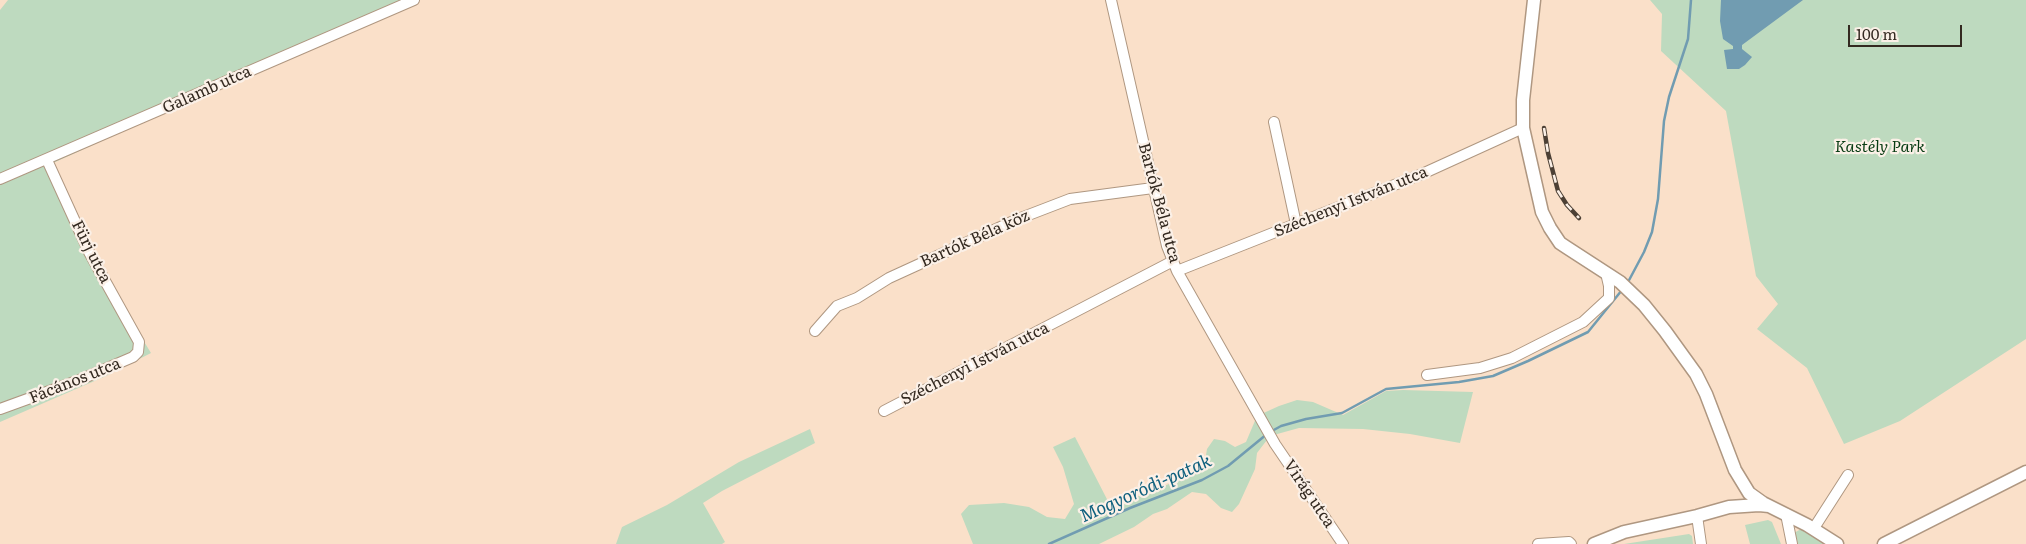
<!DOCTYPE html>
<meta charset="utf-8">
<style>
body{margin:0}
#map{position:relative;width:2026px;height:544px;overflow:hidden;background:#fae0c9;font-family:Literata,serif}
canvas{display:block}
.scale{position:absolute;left:1848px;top:25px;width:114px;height:22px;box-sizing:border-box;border:2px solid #332920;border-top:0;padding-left:6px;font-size:15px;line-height:18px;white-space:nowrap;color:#332920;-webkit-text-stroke:4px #fbf0e7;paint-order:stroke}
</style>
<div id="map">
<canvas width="2026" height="544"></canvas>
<div class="scale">100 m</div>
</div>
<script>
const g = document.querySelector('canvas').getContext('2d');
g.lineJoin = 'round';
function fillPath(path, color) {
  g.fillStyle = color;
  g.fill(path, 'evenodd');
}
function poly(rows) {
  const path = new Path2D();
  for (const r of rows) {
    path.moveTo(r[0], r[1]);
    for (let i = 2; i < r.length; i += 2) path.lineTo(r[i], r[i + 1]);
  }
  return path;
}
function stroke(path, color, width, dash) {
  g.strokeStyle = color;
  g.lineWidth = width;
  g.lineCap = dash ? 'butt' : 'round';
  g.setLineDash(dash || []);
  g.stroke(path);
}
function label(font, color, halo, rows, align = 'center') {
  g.font = font + ' Literata,serif';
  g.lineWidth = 4.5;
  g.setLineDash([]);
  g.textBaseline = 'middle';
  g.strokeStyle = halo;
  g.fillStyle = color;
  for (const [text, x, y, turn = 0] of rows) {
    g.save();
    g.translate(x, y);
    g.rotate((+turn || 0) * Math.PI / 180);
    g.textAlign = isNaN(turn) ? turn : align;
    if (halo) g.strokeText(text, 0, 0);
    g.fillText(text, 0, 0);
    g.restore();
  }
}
const green = poly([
 [8,0,413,0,53,163,107,281,151,353,106,376,0,422,0,10],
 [1650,0,2026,0,2026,339,1900,421,1844,444,1807,368,1757,329,1778,304,1756,276,1726,111,1661,51,1662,14],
 [1403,390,1473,392,1460,443,1410,434,1363,429,1299,428,1270,436,1257,453,1255,469,1239,504,1232,512,1221,508,1206,494,1192,492,1167,509,1153,514,1134,527,1099,544,973,544,961,514,969,505,1004,503,1029,507,1047,517,1065,519,1074,504,1063,467,1053,447,1075,437,1111,507,1169,484,1189,472,1204,467,1207,449,1214,439,1225,441,1235,447,1246,442,1257,416,1279,406,1297,400,1313,402,1343,415,1386,391],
 [810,429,815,443,722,491,703,503,725,542,722,544,616,544,622,527,667,505,739,462],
 [1768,520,1772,522,1781,544,1750,544,1745,525],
 [1801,529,1827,544,1798,544,1794,533],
 [1689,534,1692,536,1693,544,1624,544]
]);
const water = poly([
 [1721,0,1803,0,1742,45,1742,49,1752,57,1745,65,1739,69,1727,69,1724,50,1733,49,1733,46,1723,39,1720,21]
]);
const stream = poly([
 [1627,284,1644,252,1652,232,1658,199,1664,121,1669,97,1688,39,1691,0],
 [1272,431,1281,426,1306,419,1342,413,1386,389,1459,382,1493,376,1528,361,1588,332,1622,290],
 [1049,544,1130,508,1202,480,1228,466,1267,434]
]);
const minor = poly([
 [1111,0,1167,246,1177,271,1275,444,1343,544],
 [1274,122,1296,224],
 [0,179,414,0],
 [1177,271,1422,174,1523,128],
 [815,331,837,306,857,298,889,278,1018,219,1070,199,1153,188],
 [1427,375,1480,368,1512,358,1583,322,1609,298,1609,286,1606,273],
 [0,409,77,381,133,357,138,352,139,342,89,252,47,160],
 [884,411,1173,261],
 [1786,514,1792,544],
 [1697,516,1701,544],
 [1814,528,1848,475],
 [1538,544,1569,542,1571,544]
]);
const major = poly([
 [1534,0,1523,100,1523,128,1542,212,1550,228,1560,243,1566,247,1620,282,1644,305,1665,331,1696,374,1706,394,1735,470,1749,493,1763,503,1807,525,1837,544],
 [1594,544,1624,532,1697,516,1729,507,1759,505,1769,506],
 [1884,544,2026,472]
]);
const rail = poly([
 [1544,128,1548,153,1558,191,1567,205,1579,218]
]);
const streetNames = [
 ["Galamb utca",207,90,-24],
 ["Széchenyi István utca",1351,202,-22],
 ["Bartók Béla utca",1159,203,75],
 ["Bartók Béla köz",975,239,-24],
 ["Fürj utca",91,252,63],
 ["Széchenyi István utca",975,364,-27],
 ["Fácános utca",75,381,-22],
 ["Virág utca",1309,494,56]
];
const parkNames = [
 ["Kastély Park",1880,147]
];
const waterNames = [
 ["Mogyoródi-patak",1146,489,-24]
];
fillPath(green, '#bedabf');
fillPath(water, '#719cb1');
stroke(stream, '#719cb1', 2.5);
stroke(minor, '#af9781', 12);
stroke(major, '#af9781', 15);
stroke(minor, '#fff', 10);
stroke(major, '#fff', 12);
stroke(rail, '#4c4035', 4.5);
stroke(rail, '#fbf0e7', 2.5, [8]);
label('16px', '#332920', '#fbf0e7', streetNames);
label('italic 16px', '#083c13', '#fbf0e7', parkNames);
label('italic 18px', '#0f607e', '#fbf0e7', waterNames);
</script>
